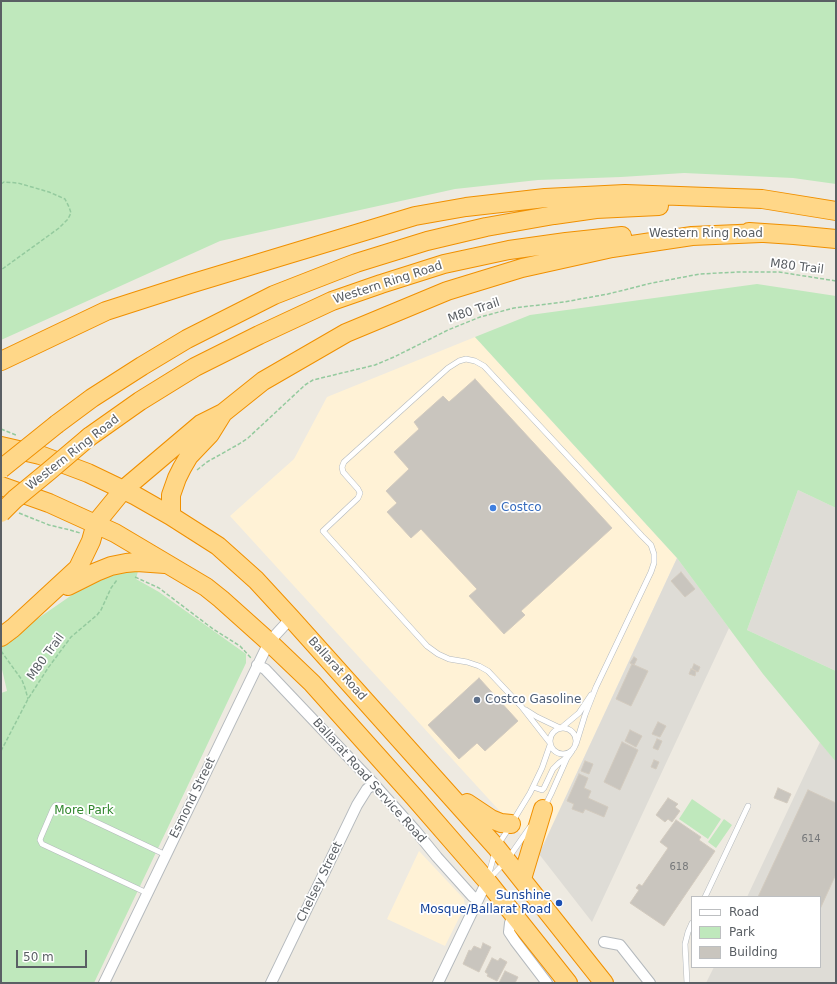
<!DOCTYPE html>
<style>
body{margin:0}
#map{position:relative;width:837px;height:984px;overflow:hidden;background:#eeeae1;font-family:"DejaVu Sans",sans-serif}
canvas{display:block}
.frame{position:absolute;inset:0;border:2px solid #5a5f64;pointer-events:none}
.legend{position:absolute;left:691px;top:896px;width:130px;height:72px;box-sizing:border-box;background:#fff;border:1px solid #bdbfc1;margin:0;padding:5px 7px;list-style:none;font-size:12px;color:#5a5f64}
.legend li{display:flex;align-items:center;gap:8px;height:20px}
.legend b{width:20px;border:1px solid #bdbfc1}
.scale{position:absolute;left:16px;top:950px;width:71px;height:18px;box-sizing:border-box;border:2px solid #5a5f64;border-top:0;padding-left:5px;font-size:12px;line-height:14px;white-space:nowrap;color:#5a5f64;-webkit-text-stroke:3px #fff;paint-order:stroke}
</style>
<div id="map">
<canvas width="837" height="984"></canvas>
<div class="frame"></div>
<ul class="legend">
<li><b style="height:5px;background:#fff"></b>Road</li>
<li><b style="height:11px;background:#bfe8bc"></b>Park</li>
<li><b style="height:11px;background:#c9c5be"></b>Building</li>
</ul>
<div class="scale">50 m</div>
</div>
<script>
const g = document.querySelector('canvas').getContext('2d');
g.lineJoin = 'round';
function fillPath(path, color) {
  g.fillStyle = color;
  g.fill(path, 'evenodd');
}
function poly(rows) {
  const path = new Path2D();
  for (const r of rows) {
    if (r.length === 3) {
      path.moveTo(r[0] + r[2], r[1]);
      path.arc(r[0], r[1], r[2], 0, 2 * Math.PI);
      continue;
    }
    path.moveTo(r[0], r[1]);
    for (let i = 2; i < r.length; i += 2) path.lineTo(r[i], r[i + 1]);
  }
  return path;
}
function stroke(path, color, width, dash) {
  g.strokeStyle = color;
  g.lineWidth = width;
  g.lineCap = dash ? 'butt' : 'round';
  g.setLineDash(dash || []);
  g.stroke(path);
}
function label(font, color, halo, rows, align = 'center') {
  g.font = font + ' "DejaVu Sans",sans-serif';
  g.lineWidth = 3.5;
  g.setLineDash([]);
  g.textBaseline = 'middle';
  g.strokeStyle = halo;
  g.fillStyle = color;
  for (const [text, x, y, turn = 0] of rows) {
    g.save();
    g.translate(x, y);
    g.rotate((+turn || 0) * Math.PI / 180);
    g.textAlign = isNaN(turn) ? turn : align;
    if (halo) g.strokeText(text, 0, 0);
    g.fillText(text, 0, 0);
    g.restore();
  }
}
const commercial = poly([
 [475,337,677,558,539,854,230,516,294,459,327,397],
 [419,851,464,899,465,906,445,946,387,919]
]);
const industrial = poly([
 [798,490,836,508,836,671,747,630],
 [677,558,729,628,592,922,539,854],
 [820,742,836,762,836,983,706,983,714,967,820,967,820,897,747,897]
]);
const green = poly([
 [1,1,836,1,836,184,793,178,684,173,621,177,538,180,455,189,220,241,1,340],
 [757,284,836,296,836,508,798,490,747,630,836,671,836,762,763,674,677,558,475,337,530,315],
 [127,570,138,571,136,579,159,592,246,654,246,663,94,983,1,983,1,693,7,691,1,665,1,644,82,588,101,579],
 [692,799,721,819,708,839,679,819],
 [724,819,732,825,716,848,708,842]
]);
const building = poly([
 [475,379,612,528,521,611,525,615,504,634,469,596,477,589,421,529,411,538,387,512,397,503,386,491,409,469,394,452,419,429,414,422,443,396,449,402,475,379],
 [681,572,695,589,685,597,671,581,681,572],
 [634,657,637,659,634,665,630,663,634,657],
 [632,664,648,671,631,706,616,699,632,664],
 [694,664,700,667,698,672,692,669,694,664],
 [691,669,696,671,695,676,689,674,691,669],
 [479,678,518,721,485,751,477,743,459,759,428,725,479,678],
 [658,722,666,726,660,737,652,734,658,722],
 [630,730,642,736,636,747,625,741,630,730],
 [657,739,662,741,658,750,653,748,657,739],
 [622,742,638,750,620,790,604,782,622,742],
 [654,760,659,762,656,769,651,767,654,760],
 [585,761,593,764,589,774,581,771,585,761],
 [579,774,588,778,584,788,591,791,588,798,608,807,604,817,585,809,583,813,572,809,574,804,567,801,579,774],
 [778,788,791,794,787,803,774,798,778,788],
 [808,790,836,803,836,874,820,909,820,897,758,897,808,790],
 [668,798,678,804,675,807,680,811,672,822,668,819,665,822,656,815,668,798],
 [676,820,701,837,699,840,715,851,664,926,630,903,639,890,636,888,639,884,642,886,668,848,660,842,676,820],
 [483,943,491,947,479,972,463,964,469,950,471,951,474,946,481,949,483,943],
 [492,958,498,961,500,958,507,962,497,981,487,976,488,974,485,972,492,958],
 [505,971,518,977,515,983,499,983,505,971]
]);
const path = poly([
 [1,184,4,182,18,183,49,192,65,199,69,207,71,213,68,219,59,228,1,270],
 [1,429,16,435],
 [197,470,207,462,239,444,248,438,305,385,313,380,375,365,394,357,448,330,480,317,514,308,564,302,608,294,652,283,700,274,738,272,779,272,836,281],
 [19,513,49,525,70,530,80,533],
 [135,577,159,588,213,629,240,646,251,658],
 [1,651,22,680,25,688,28,699],
 [1,751,28,699,48,668,71,637,97,615,101,610,111,588,117,580]
]);
const lane = poly([
 [526,710,537,717,560,728],
 [563,741,13],
 [561,728,579,713,591,695],
 [550,743,521,706,488,671,479,666,467,662,449,659,438,654,427,646,323,531,358,498,360,493,358,489,343,472,342,467,344,462,448,368,459,361,466,359,475,361,484,366,642,536,651,545,654,554,654,563,651,572,596,687,585,715,576,744],
 [533,787,542,790,544,788,553,769,559,763,566,758],
 [545,806,551,794,567,758,572,751],
 [513,821,530,793,542,768,550,745],
 [498,845,509,828],
 [488,877,495,852],
 [489,879,507,860,530,827],
 [147,893,42,844,40,840,41,837,53,809,55,806,57,805,62,806,166,855],
 [705,897,748,806],
 [687,983,685,944,688,932,692,923]
]);
const street = poly([
 [257,665,265,669,374,784,415,830,437,857,472,896,478,900],
 [513,914,510,923,509,932,515,941,547,983],
 [604,942,620,945,650,983],
 [104,983,269,642,291,618],
 [271,983,357,805,367,789,374,784],
 [438,983,487,881]
]);
const highway = poly([
 [749,232,794,235,836,239],
 [1,361,106,311,190,284,415,216,466,207,545,198,625,194,762,199,836,211],
 [57,424,92,398,142,366,187,339,274,295,356,263,427,241,486,227,554,215,596,209,659,206],
 [89,437,140,401,195,367,259,335,332,301,381,284,444,264,509,250,566,242,622,236],
 [1,446,40,455,88,473,136,496,171,516,218,546,256,580,291,618,496,847,604,983],
 [1,486,49,503,115,533,206,587,221,599,269,642,312,683,414,797,487,881,568,983],
 [171,516,171,495,177,478,182,468,189,456,210,434,223,413],
 [68,586,96,572,111,566,126,563,137,562,165,564],
 [1,637,13,628,78,568,91,541,96,523,123,490,201,424,223,413,263,381,346,333,447,291,522,268,612,248,692,236,761,233],
 [467,803,491,819,501,823,511,824],
 [522,879,543,809]
]);
const highwayBridge = poly([
 [1,469,57,424],
 [1,513,15,499,49,471,89,437]
]);
const markers = [
 [493,508,4,"#3f7fe0"],
 [477,700,4,"#5c6f8a"],
 [559,903,4,"#1a4fb4"]
];
const numberNames = [
 ["614",811,839],
 ["618",679,867]
];
const streetNames = [
 ["Western Ring Road",706,234],
 ["M80 Trail",797,267,7],
 ["Western Ring Road",388,283,-18],
 ["M80 Trail",474,311,-19],
 ["Western Ring Road",73,453,-38],
 ["M80 Trail",46,657,-54],
 ["Ballarat Road",337,669,48],
 ["Ballarat Road Service Road",369,781,48],
 ["Esmond Street",193,798,-64],
 ["Chelsey Street",320,882,-64]
];
const shopNames = [
 ["Costco",501,508]
];
const serviceNames = [
 ["Costco Gasoline",485,700]
];
const parkNames = [
 ["More Park",84,811]
];
const transitNames = [
 ["Sunshine",551,896],
 ["Mosque/Ballarat Road",551,910]
];
fillPath(commercial, '#fff2d6');
fillPath(industrial, '#dedcd6');
fillPath(green, '#bfe8bc');
fillPath(building, '#c9c5be');
stroke(building, '#d3cbbf', 1);
stroke(lane, '#b4b9bd', 6);
stroke(street, '#b4b9bd', 12);
stroke(highway, '#f09000', 20);
stroke(path, '#94ca9e', 1.5, [4, 2]);
stroke(lane, '#fff', 5);
stroke(street, '#fff', 10);
stroke(highway, '#ffd788', 18);
stroke(highwayBridge, '#f09000', 20, []);
stroke(highwayBridge, '#ffd788', 18);
for (const [x, y, r, color] of markers) {
  const dot = new Path2D();
  dot.arc(x, y, r, 0, 2 * Math.PI);
  g.fillStyle = color;
  g.fill(dot);
  stroke(dot, '#fff', 1.5);
}
label('10px', '#76787a', null, numberNames);
label('12px', '#5a5f64', '#fff', streetNames);
label('12px', '#366cbe', '#fff', shopNames, 'left');
label('12px', '#4e5e75', '#fff', serviceNames, 'left');
label('12px', '#31872e', '#fff', parkNames);
label('12px', '#164399', '#fff', transitNames, 'right');
</script>
